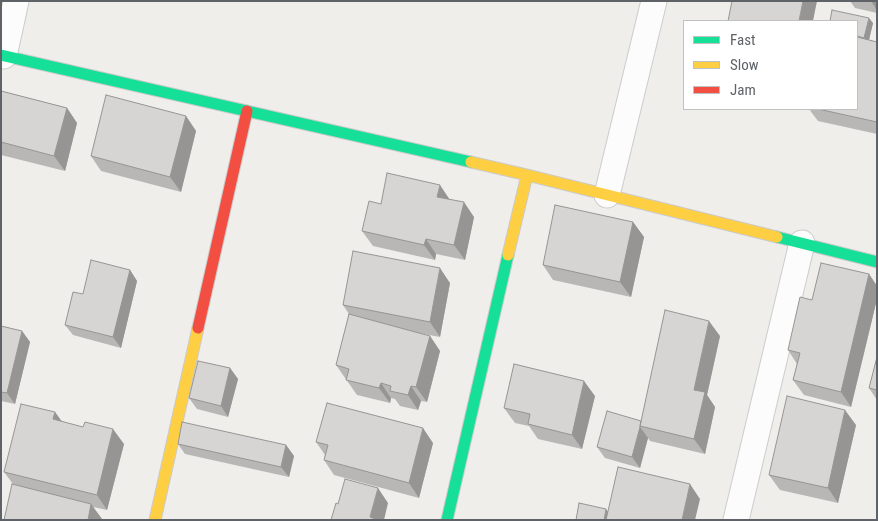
<!DOCTYPE html>
<style>
body{margin:0}
#map{position:relative;width:878px;height:521px;overflow:hidden;background:#efeeea;font-family:"Roboto Condensed",sans-serif}
canvas{display:block}
.frame{position:absolute;inset:0;border:2px solid #5f6368;pointer-events:none}
.legend{position:absolute;left:683px;top:20px;width:175px;height:90px;box-sizing:border-box;background:#fff;border:1px solid #bfc1c3;margin:0;padding:6px 9px;list-style:none;font-size:15px;color:#5f6368}
.legend li{display:flex;align-items:center;gap:10px;height:25px}
.legend b{width:25px;border:1px solid #bfc1c3}
</style>
<div id="map">
<canvas width="878" height="521"></canvas>
<div class="frame"></div>
<ul class="legend">
<li><b style="height:6px;background:#16e098"></b>Fast</li>
<li><b style="height:6px;background:#ffcf43"></b>Slow</li>
<li><b style="height:6px;background:#f24e42"></b>Jam</li>
</ul>
</div>
<script>
const g = document.querySelector('canvas').getContext('2d');
g.lineJoin = 'round';
function poly(rows) {
  const path = new Path2D();
  for (const r of rows) {
    path.moveTo(r[0], r[1]);
    for (let i = 2; i < r.length; i += 2) path.lineTo(r[i], r[i + 1]);
  }
  return path;
}
function stroke(path, color, width, dash) {
  g.strokeStyle = color;
  g.lineWidth = width;
  g.lineCap = dash ? 'butt' : 'round';
  g.setLineDash(dash || []);
  g.stroke(path);
}
function fillPath(path, color) {
  g.fillStyle = color;
  g.fill(path, 'evenodd');
}
const street = poly([
 [4,56,16,1],
 [607,195,654,1],
 [736,520,802,243]
]);
const fast = poly([
 [1,55,471,162],
 [777,237,877,262],
 [447,520,508,255]
]);
const slow = poly([
 [471,162,527,175,777,237],
 [508,255,527,175],
 [155,520,198,328]
]);
const jam = poly([
 [198,328,247,111]
]);
const wall = poly([
 [850,1,877,1,877,13,855,8],
 [857,21,873,23,869,40,877,42,877,134,818,121,809,109,857,109],
 [1,91,67,108,77,123,65,171,1,155],
 [186,116,196,131,181,192,101,171,91,156],
 [450,200,474,217,465,260,436,254,435,260,373,246,362,231,381,204],
 [633,222,644,237,631,297,553,280,543,265],
 [130,270,137,281,121,348,73,335,65,325,83,294],
 [869,274,877,286,877,299,851,407,804,395,793,380,797,364,788,350,812,300],
 [450,283,440,337,418,333,430,336,440,351,427,402,421,401,418,410,400,406,395,399,391,398,390,403,357,395,336,365,349,314,343,305],
 [1,326,22,331,30,342,15,404,1,401],
 [720,336,707,395,715,407,705,454,650,441,648,438,640,468,605,458,597,447,641,421],
 [877,357,877,400,869,388],
 [230,368,238,379,228,417,197,409,189,398],
 [595,396,582,449,538,439,529,426,515,423,504,408],
 [55,412,61,421,124,444,107,510,93,507,102,519,13,484,4,472],
 [856,425,838,503,780,490,769,475],
 [316,442,433,443,419,498,334,475,324,460,325,455],
 [178,444,286,445,294,456,289,477,185,454]
]);
const shadedWall = poly([
 [803,1,817,1,813,21,799,21],
 [871,1,876,1,877,3,877,10],
 [869,18,873,23,868,44,864,38],
 [67,108,77,123,65,171,54,156],
 [186,116,196,131,181,192,170,177],
 [440,185,450,200,437,197],
 [464,202,474,217,465,260,454,245],
 [633,222,644,237,631,297,620,282],
 [426,239,436,254,435,260,424,245],
 [440,268,450,283,440,337,430,322],
 [130,270,137,281,121,348,113,337],
 [869,274,877,286,877,299,851,407,841,392],
 [709,321,720,336,707,395,715,407,705,454,694,439,694,390],
 [22,331,30,342,15,404,7,393],
 [430,336,440,351,427,402,416,387],
 [230,368,238,379,228,417,221,406],
 [584,381,595,396,582,449,572,435],
 [381,383,391,398,390,403,379,388],
 [411,386,421,401,418,410,408,395],
 [845,410,856,425,838,503,828,488],
 [55,412,66,427,53,419],
 [640,427,648,438,640,468,632,457],
 [423,428,433,443,419,498,409,483],
 [113,429,124,444,107,510,97,495],
 [286,445,294,456,289,477,281,467],
 [690,484,700,499,695,520,682,520],
 [378,488,388,503,384,520,372,520,370,517],
 [91,504,102,519,102,520,88,520],
 [606,509,614,520,604,520]
]);
const building = poly([
 [732,1,803,1,799,21,728,21,732,1],
 [832,10,869,18,864,38,857,36,857,21,830,21,832,10],
 [857,37,877,42,877,122,818,109,857,109,857,37],
 [1,91,67,108,54,156,1,142,1,91],
 [106,95,186,116,170,177,91,156,106,95],
 [387,173,440,185,437,197,464,202,454,245,426,239,424,245,362,231,369,201,381,204,387,173],
 [555,205,633,222,620,282,543,265,555,205],
 [353,251,440,268,430,322,343,305,353,251],
 [91,260,130,270,113,337,65,325,73,292,83,294,91,260],
 [821,263,869,274,841,392,793,380,800,353,788,350,800,297,812,300,821,263],
 [665,310,709,321,694,390,705,392,694,439,640,426,665,310],
 [349,314,430,336,416,387,411,386,408,395,390,391,391,386,381,383,379,388,346,380,349,369,336,365,349,314],
 [1,326,22,331,7,393,1,392,1,326],
 [877,357,877,390,869,388,877,357],
 [198,361,230,368,221,406,189,398,198,361],
 [514,364,584,381,572,435,528,424,530,414,504,408,514,364],
 [787,396,845,410,828,488,769,475,787,396],
 [327,403,423,428,409,483,324,460,328,445,316,442,327,403],
 [21,404,55,412,53,419,83,427,85,422,113,429,97,495,4,472,21,404],
 [607,411,641,421,640,426,640,427,632,457,597,447,607,411],
 [182,422,286,445,281,467,178,444,182,422],
 [618,467,690,484,682,520,606,520,618,467],
 [345,479,378,488,370,517,378,520,331,520,336,503,338,504,345,479],
 [12,484,91,504,88,520,4,520,12,484],
 [579,503,606,509,604,520,576,520,579,503]
]);
stroke(street, '#cbcccc', 27);
stroke(fast, '#cacacb', 13);
stroke(slow, '#cacacb', 13);
stroke(jam, '#cacacb', 13);
stroke(street, '#fdfcfc', 25);
stroke(fast, '#16e098', 11);
stroke(slow, '#ffcf43', 11);
stroke(jam, '#f24e42', 11);
fillPath(wall, '#b8b7b5');
fillPath(shadedWall, '#969594');
fillPath(building, '#d6d5d3');
stroke(building, '#969594', 1);
</script>
